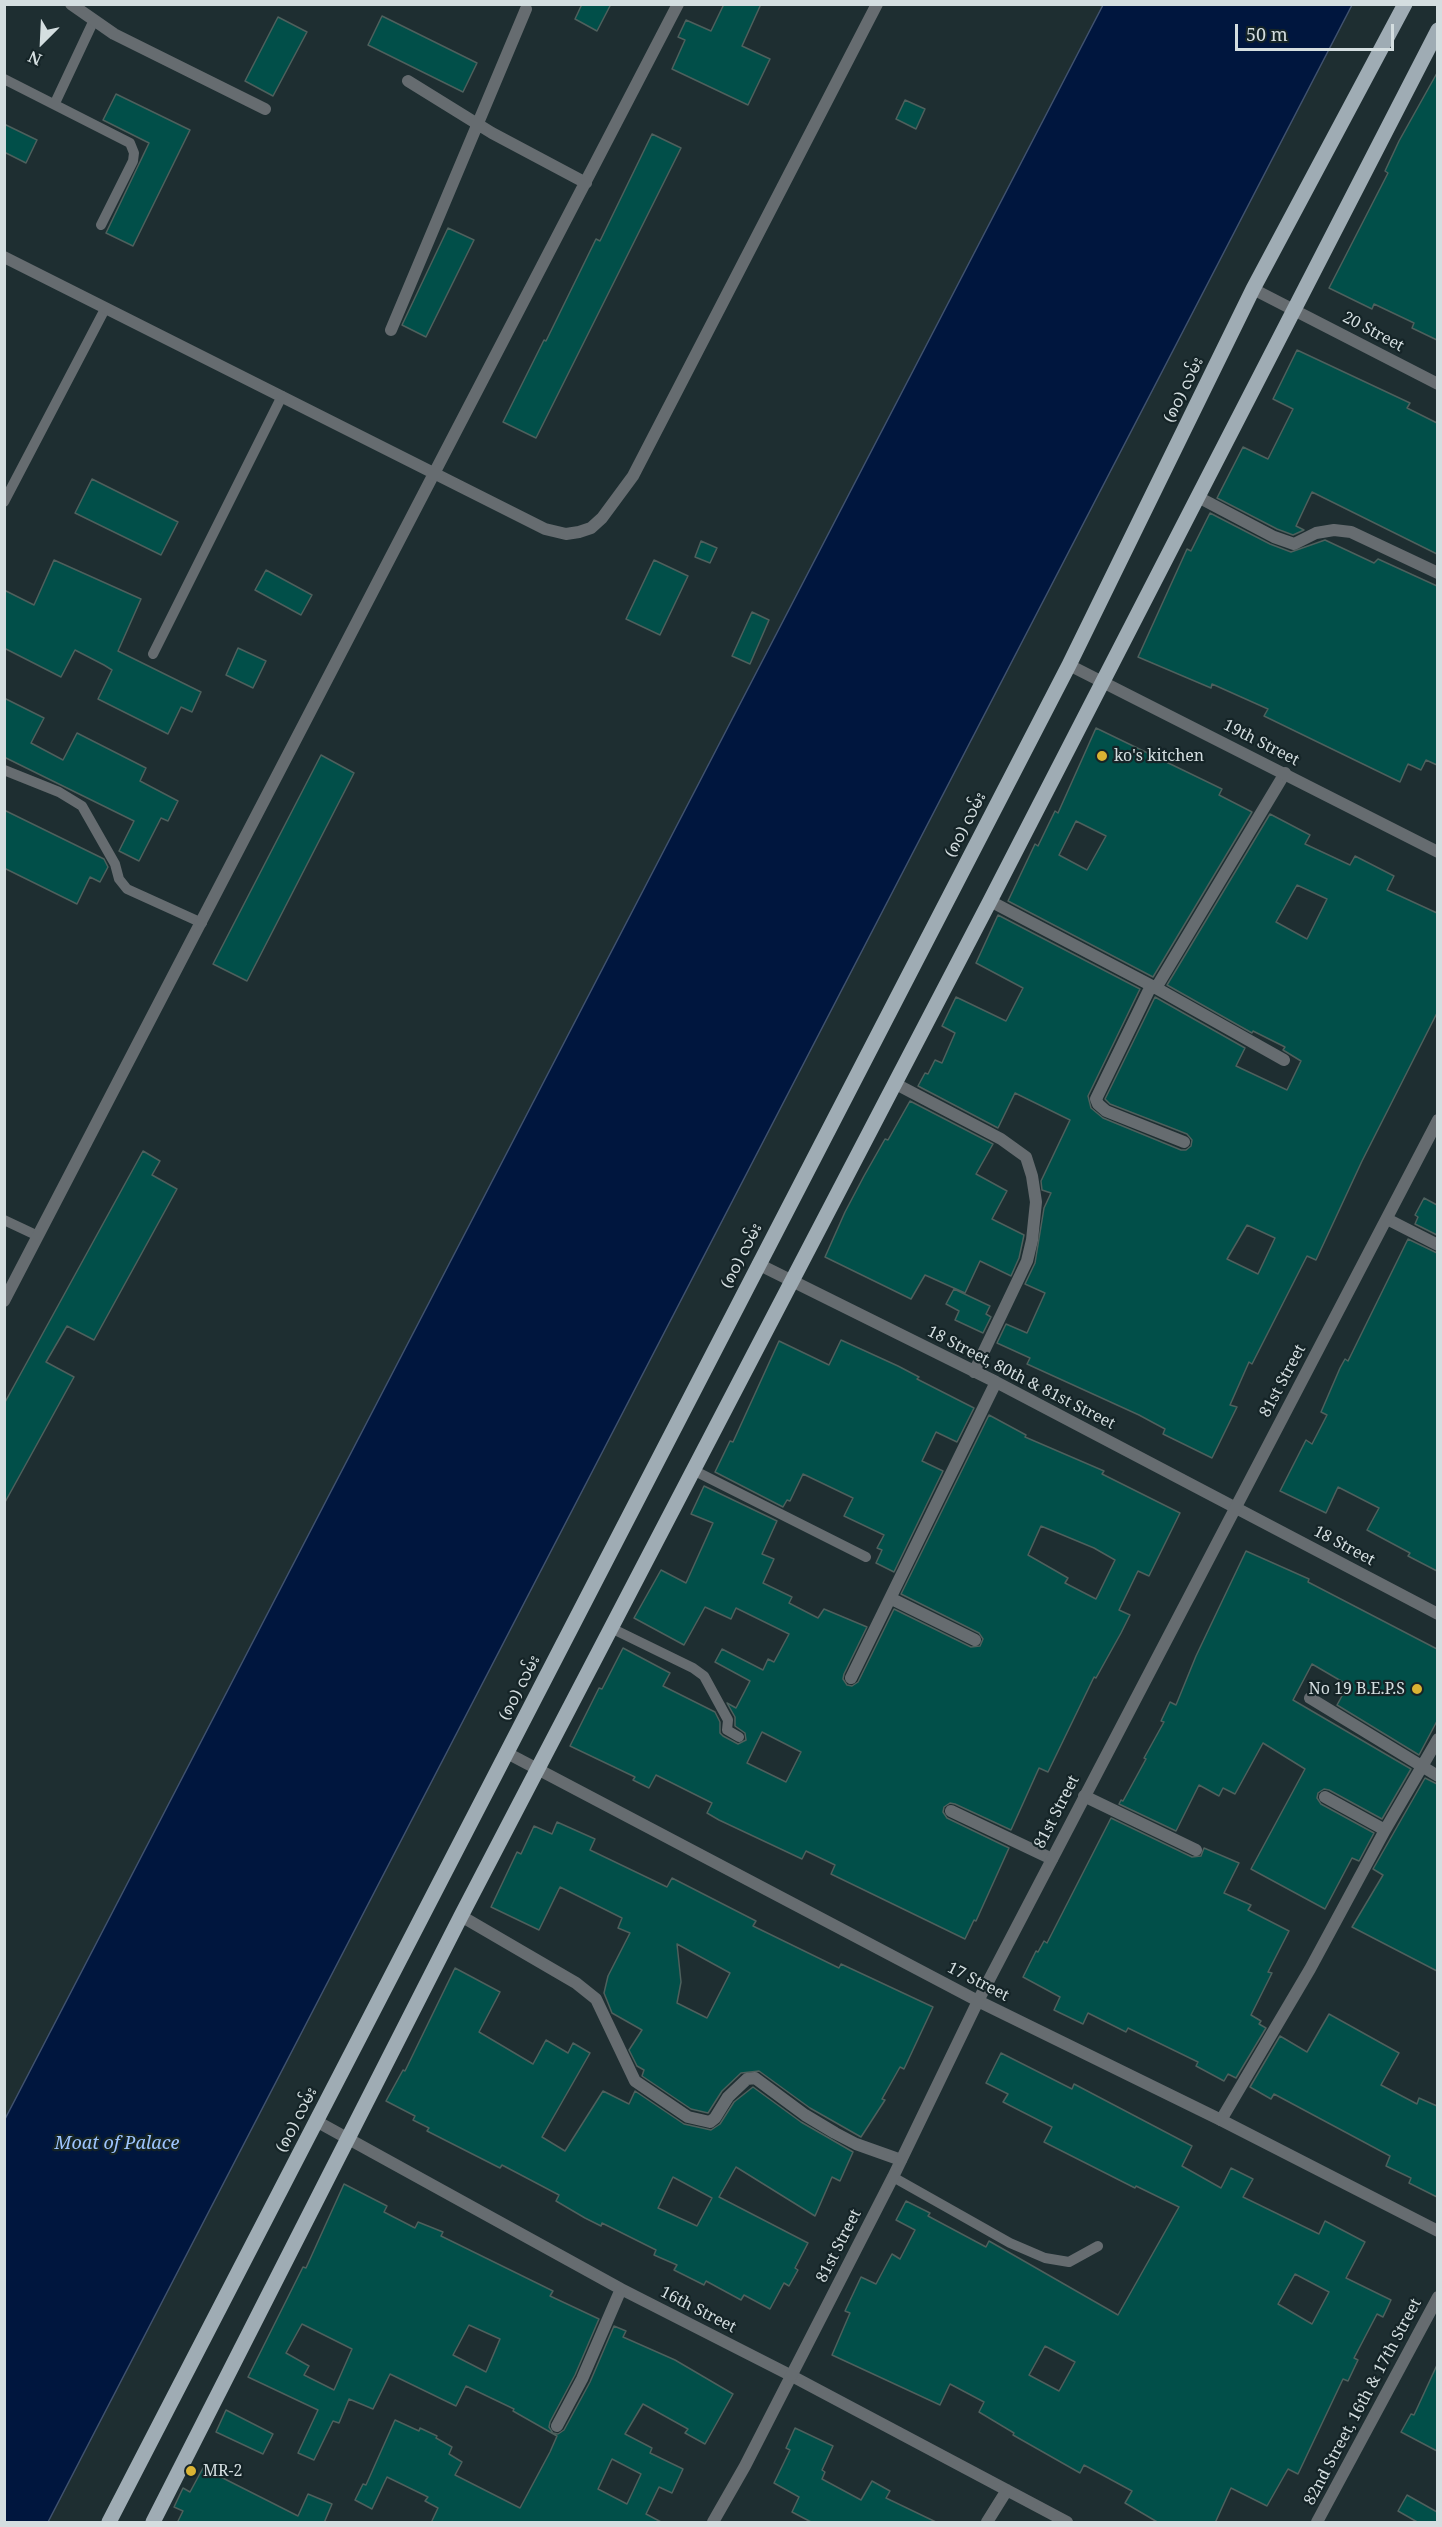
<!DOCTYPE html>
<meta charset="utf-8">
<style>
body{margin:0}
#map{position:relative;width:1442px;height:2527px;overflow:hidden;background:#1e2e31;font-family:"Noto Serif",serif}
canvas{display:block}
.frame{position:absolute;inset:0;border:6px solid #d4dee0;pointer-events:none}
.north{position:absolute;left:12px;top:12px;width:60px;height:60px;-webkit-text-stroke:4px #152427;paint-order:stroke;rotate:204deg;font-size:16px;font-weight:700;line-height:24px;text-align:center;color:#d4dee0}
.north::after{content:'';display:block;margin:auto;width:21px;height:27px;background:#d4dee0;clip-path:polygon(50% 0,100% 100%,50% 72%,0 100%)}
.scale{position:absolute;left:1235px;top:24px;width:159px;height:27px;box-sizing:border-box;border:3px solid #d4dee0;border-top:0;padding-left:8px;font-size:18px;line-height:21px;white-space:nowrap;color:#d4dee0;-webkit-text-stroke:4px #152427;paint-order:stroke}
</style>
<div id="map">
<canvas width="1442" height="2527"></canvas>
<div class="frame"></div>
<div class="north">N</div>
<div class="scale">50 m</div>
</div>
<script>
const g = document.querySelector('canvas').getContext('2d');
g.lineJoin = 'round';
function fillPath(path, color) {
  g.fillStyle = color;
  g.fill(path, 'evenodd');
}
function poly(rows) {
  const path = new Path2D();
  for (const r of rows) {
    path.moveTo(r[0], r[1]);
    for (let i = 2; i < r.length; i += 2) path.lineTo(r[i], r[i + 1]);
  }
  return path;
}
function stroke(path, color, width, dash) {
  g.strokeStyle = color;
  g.lineWidth = width;
  g.lineCap = dash ? 'butt' : 'round';
  g.setLineDash(dash || []);
  g.stroke(path);
}
function label(font, color, halo, rows, align = 'center') {
  g.font = font + ' "Noto Serif","Noto Sans Myanmar",serif';
  g.lineWidth = 4.5;
  g.setLineDash([]);
  g.textBaseline = 'middle';
  g.strokeStyle = halo;
  g.fillStyle = color;
  for (const [text, x, y, turn = 0] of rows) {
    g.save();
    g.translate(x, y);
    g.rotate((+turn || 0) * Math.PI / 180);
    g.textAlign = isNaN(turn) ? turn : align;
    if (halo) g.strokeText(text, 0, 0);
    g.fillText(text, 0, 0);
    g.restore();
  }
}
const water = poly([
 [1103,5,1352,5,48,2522,5,2522,5,2119,1103,5]
]);
const building = poly([
 [582,4,611,4,597,31,575,19,582,4],
 [724,4,761,4,742,46,770,59,748,105,672,69,685,40,678,37,686,20,711,31,724,4],
 [382,16,477,63,463,92,368,45,382,16],
 [278,17,307,32,273,96,245,81,278,17],
 [1437,73,1437,340,1412,328,1414,323,1374,304,1372,309,1329,288,1388,173,1385,171,1399,141,1437,73],
 [116,94,190,130,133,246,106,233,149,143,103,120,116,94],
 [905,100,925,109,916,129,896,119,905,100],
 [4,124,37,140,26,163,4,152,4,124],
 [652,134,681,148,536,438,503,422,544,340,546,341,596,239,600,241,652,134],
 [448,228,474,240,426,337,402,325,448,228],
 [1297,350,1410,403,1407,408,1437,423,1437,554,1312,492,1296,526,1304,530,1293,535,1277,529,1217,498,1243,447,1268,459,1293,409,1273,399,1297,350],
 [92,479,178,522,161,555,75,513,92,479],
 [1210,513,1270,544,1291,552,1325,540,1374,563,1378,559,1437,586,1437,765,1426,760,1421,770,1408,764,1400,782,1264,716,1268,709,1212,684,1211,688,1138,657,1187,549,1191,551,1210,513],
 [701,541,717,548,710,563,695,557,701,541],
 [54,560,141,599,118,651,201,692,192,712,181,707,168,734,98,699,112,670,104,665,75,650,61,677,4,648,4,590,34,605,54,560],
 [654,560,688,576,660,635,626,619,654,560],
 [266,570,312,595,301,615,255,590,266,570],
 [752,612,769,620,750,664,732,656,752,612],
 [238,648,266,661,253,688,226,675,238,648],
 [4,698,44,718,31,743,63,760,77,733,146,768,140,781,178,801,168,821,161,818,139,861,119,851,134,821,4,757,4,698],
 [1096,728,1222,789,1219,795,1252,812,1153,977,1008,901,1035,844,1038,846,1055,811,1058,813,1096,728],
 [1076,821,1106,836,1087,870,1059,855,1076,821],
 [321,755,354,773,247,981,213,964,321,755],
 [4,810,104,859,108,867,100,882,90,877,77,904,4,868,4,810],
 [1270,814,1310,835,1305,844,1350,865,1355,856,1394,876,1387,890,1437,913,1437,1013,1362,1161,1316,1260,1307,1256,1252,1364,1249,1362,1230,1405,1237,1407,1212,1458,1163,1434,1165,1429,1139,1415,1027,1364,1030,1358,997,1343,1006,1324,1027,1333,1045,1293,1025,1284,1035,1263,1044,1208,1051,1193,1042,1190,1041,1181,1070,1120,1015,1093,998,1128,918,1086,925,1073,928,1074,935,1060,942,1063,955,1033,942,1026,956,997,1006,1021,1023,988,976,963,998,915,1140,989,1088,1096,1091,1108,1103,1118,1181,1150,1186,1150,1191,1146,1192,1140,1187,1134,1110,1104,1105,1099,1155,997,1245,1048,1236,1066,1287,1090,1301,1061,1283,1050,1285,1047,1253,1031,1252,1033,1167,985,1270,814],
 [1297,885,1327,899,1307,939,1276,922,1297,885],
 [1247,1225,1275,1238,1258,1274,1227,1259,1247,1225],
 [910,1101,993,1144,976,1174,1007,1191,992,1219,1024,1235,1019,1258,1011,1276,980,1261,965,1293,925,1275,911,1299,825,1257,845,1212,864,1176,885,1139,888,1140,910,1101],
 [143,1151,160,1161,152,1175,177,1189,94,1340,67,1326,46,1362,74,1377,4,1504,4,1404,143,1151],
 [1424,1198,1437,1205,1437,1235,1415,1224,1418,1217,1415,1215,1424,1198],
 [1408,1239,1437,1253,1437,1571,1408,1556,1410,1553,1367,1530,1379,1508,1338,1487,1326,1513,1280,1491,1306,1440,1312,1444,1327,1415,1321,1412,1340,1368,1345,1359,1348,1361,1408,1239],
 [954,1289,990,1306,986,1314,991,1317,983,1333,955,1320,959,1311,946,1304,954,1289],
 [841,1340,898,1366,919,1377,917,1379,974,1408,957,1442,936,1432,922,1461,943,1471,894,1572,876,1563,882,1550,877,1548,884,1535,844,1516,853,1498,803,1474,790,1501,787,1500,783,1507,715,1472,730,1441,733,1442,779,1341,829,1365,841,1340],
 [989,1415,1026,1435,1025,1437,1104,1471,1102,1474,1180,1513,1149,1576,1138,1571,1119,1610,1130,1615,1121,1633,1096,1678,1094,1677,1048,1772,1039,1768,1011,1830,955,1804,950,1803,944,1807,943,1812,947,1818,1009,1848,976,1921,974,1920,965,1939,831,1874,835,1865,806,1851,802,1859,719,1820,707,1813,712,1803,656,1775,649,1788,633,1780,635,1777,570,1746,599,1688,602,1689,623,1648,670,1673,663,1686,715,1712,720,1722,720,1733,723,1736,738,1744,746,1740,745,1733,735,1726,735,1717,727,1703,736,1708,750,1681,715,1662,722,1649,763,1670,768,1659,774,1662,789,1634,736,1608,731,1619,705,1607,684,1645,634,1618,661,1570,686,1583,713,1523,691,1514,704,1486,777,1521,762,1554,774,1559,763,1583,792,1597,789,1603,818,1618,824,1609,867,1627,844,1674,843,1679,847,1685,852,1686,858,1682,894,1609,971,1647,980,1646,983,1639,979,1633,901,1594,989,1415],
 [1041,1526,1094,1548,1115,1560,1096,1599,1065,1583,1068,1578,1028,1555,1041,1526],
 [762,1732,801,1752,786,1782,747,1763,762,1732],
 [1246,1551,1309,1579,1308,1582,1437,1649,1437,1721,1419,1755,1337,1705,1348,1685,1312,1664,1293,1700,1411,1769,1382,1819,1329,1790,1324,1789,1318,1793,1317,1798,1321,1804,1374,1833,1359,1861,1352,1858,1325,1909,1251,1869,1305,1769,1263,1743,1235,1794,1223,1788,1219,1796,1199,1785,1176,1831,1119,1804,1121,1800,1123,1801,1146,1759,1144,1758,1164,1722,1161,1721,1170,1702,1176,1705,1196,1656,1246,1551],
 [1425,1778,1437,1784,1437,1971,1352,1927,1383,1875,1373,1869,1425,1778],
 [1111,1818,1192,1857,1201,1856,1204,1848,1239,1863,1224,1893,1251,1905,1248,1910,1289,1931,1268,1972,1272,1973,1251,2015,1261,2021,1259,2024,1266,2028,1236,2078,1228,2074,1224,2081,1196,2066,1198,2062,1128,2028,1126,2032,1088,2013,1083,2024,1054,2010,1060,1997,1023,1977,1036,1951,1038,1952,1044,1941,1047,1943,1111,1818],
 [557,1822,595,1839,590,1850,667,1887,672,1878,756,1921,753,1926,839,1968,841,1964,933,2007,904,2069,900,2067,882,2099,885,2100,861,2137,810,2108,759,2071,741,2073,722,2091,708,2113,691,2109,642,2076,644,2070,637,2066,629,2050,642,2030,612,2013,604,1993,608,1976,630,1933,618,1928,622,1918,560,1887,539,1930,491,1907,517,1852,521,1854,534,1826,552,1834,557,1822],
 [677,1944,730,1973,707,2018,677,2003,681,1982,677,1944],
 [455,1968,500,1992,479,2032,533,2064,546,2040,568,2053,573,2043,590,2053,542,2137,565,2151,603,2091,629,2104,635,2091,684,2124,711,2130,720,2124,734,2102,753,2087,801,2122,853,2152,840,2181,832,2177,815,2216,736,2167,719,2197,808,2243,795,2268,798,2270,789,2286,784,2283,770,2309,744,2295,741,2300,706,2281,704,2285,674,2270,677,2265,654,2255,656,2250,602,2223,601,2226,585,2218,556,2201,559,2195,502,2165,500,2168,427,2131,429,2128,413,2120,415,2116,386,2101,403,2070,405,2071,455,1968],
 [673,2177,712,2198,697,2226,658,2208,673,2177],
 [1329,2014,1399,2053,1381,2085,1417,2104,1419,2098,1437,2106,1437,2197,1409,2183,1411,2178,1386,2166,1390,2156,1274,2094,1271,2099,1250,2087,1280,2036,1307,2052,1329,2014],
 [1001,2053,1072,2089,1074,2084,1192,2146,1182,2166,1221,2188,1231,2168,1253,2179,1243,2197,1319,2234,1325,2221,1365,2242,1346,2278,1391,2300,1383,2317,1377,2314,1354,2358,1358,2360,1348,2381,1343,2379,1298,2474,1288,2469,1267,2506,1231,2488,1215,2523,1159,2523,1125,2503,1132,2491,1084,2465,1080,2473,1013,2435,1014,2433,979,2412,984,2402,950,2384,940,2405,832,2355,850,2313,845,2311,861,2277,876,2284,892,2254,900,2259,915,2230,896,2220,906,2201,930,2213,928,2216,986,2247,989,2241,1118,2315,1179,2207,1136,2186,1135,2188,1044,2142,1052,2127,1003,2102,1008,2094,986,2083,1001,2053],
 [1295,2274,1329,2292,1312,2324,1278,2304,1295,2274],
 [1045,2346,1075,2362,1059,2391,1029,2375,1045,2346],
 [344,2184,387,2206,384,2212,415,2228,418,2222,443,2232,441,2236,553,2291,550,2296,599,2319,575,2375,550,2422,549,2427,553,2433,558,2434,564,2430,590,2382,614,2326,626,2331,623,2337,675,2360,733,2394,705,2444,685,2433,688,2429,643,2404,625,2434,652,2448,650,2453,683,2469,672,2493,659,2487,646,2514,663,2523,431,2523,438,2508,425,2501,428,2497,387,2477,372,2509,355,2500,363,2484,366,2485,395,2420,419,2431,420,2428,437,2436,436,2438,452,2447,449,2454,462,2462,455,2475,520,2508,550,2452,557,2436,513,2411,514,2409,466,2386,456,2406,390,2374,373,2409,349,2399,339,2423,333,2421,314,2460,298,2453,318,2410,248,2377,303,2267,306,2268,344,2184],
 [302,2324,352,2349,334,2390,304,2375,309,2366,286,2353,302,2324],
 [469,2325,500,2339,486,2372,453,2355,469,2325],
 [612,2459,641,2474,627,2504,598,2489,612,2459],
 [1437,2365,1437,2451,1401,2432,1411,2414,1414,2415,1437,2365],
 [226,2410,273,2434,263,2454,216,2432,226,2410],
 [795,2428,833,2446,822,2470,825,2472,822,2479,861,2500,872,2481,890,2491,886,2498,938,2523,813,2523,792,2512,799,2497,774,2483,790,2450,786,2448,795,2428],
 [203,2468,298,2516,308,2494,332,2504,324,2523,177,2523,183,2511,174,2507,183,2488,190,2492,203,2468],
 [1407,2495,1437,2512,1437,2523,1419,2523,1398,2511,1407,2495]
]);
const service = poly([
 [4,79,130,143,134,153,133,161,101,225],
 [55,103,94,20],
 [4,502,105,309],
 [153,654,282,396],
 [4,770,59,792,82,806,115,864,119,879,127,889,202,923],
 [4,1220,38,1236],
 [693,1470,866,1557],
 [611,1628,693,1668,704,1676,728,1720,727,1730,739,1737],
 [893,2177,1010,2243,1045,2258,1069,2262,1098,2246]
]);
const minor = poly([
 [71,4,114,34,265,109],
 [408,81,492,133,586,183],
 [4,257,545,529,566,534,579,532,591,528,602,518,633,476,877,4],
 [1253,289,1438,384],
 [391,330,526,9],
 [1198,497,1274,537,1294,544,1316,533,1334,530,1351,532,1438,573],
 [990,901,1156,988,1284,1060],
 [1151,986,1096,1099,1098,1104,1106,1111,1184,1142],
 [1156,988,1285,773],
 [894,1083,1001,1139,1026,1157,1032,1176,1036,1202,1032,1240,1027,1261,974,1372],
 [1387,1219,1438,1245],
 [758,1264,996,1382,1438,1614],
 [4,1301,678,4],
 [892,1599,975,1640],
 [851,1678,996,1382],
 [1310,1698,1438,1776],
 [1084,1796,1196,1850],
 [1325,1797,1385,1830],
 [951,1811,1052,1859],
 [461,1916,576,1983,596,1999,635,2081,688,2117,710,2122,715,2118,728,2097,747,2079,755,2078,805,2115,835,2133,856,2144,901,2160],
 [1221,2120,1310,1969,1385,1830,1438,1739],
 [316,2121,621,2289,790,2375,1067,2522],
 [557,2426,582,2379,621,2289],
 [987,2522,1007,2490],
 [1317,2522,1438,2297]
]);
const tertiary = poly([
 [1069,665,1438,852],
 [507,1753,978,2001,1221,2120,1438,2231],
 [713,2522,745,2466,893,2177,978,2001,1438,1120]
]);
const primary = poly([
 [109,2522,1069,665,1253,289,1405,4],
 [153,2522,461,1916,990,901,1438,30]
]);
const markers = [
 [1102,756,6,"#dab333"],
 [1417,1689,6,"#dab333"],
 [191,2471,6,"#dab333"]
];
const streetNames = [
 ["20 Street",1373,332,28],
 ["(၈၀) လမ်း",1184,390,-64],
 ["19th Street",1261,743,27],
 ["(၈၀) လမ်း",966,825,-63],
 ["(၈၀) လမ်း",742,1256,-63],
 ["18 Street, 80th & 81st Street",1021,1378,27],
 ["81st Street",1283,1381,-62],
 ["18 Street",1344,1546,28],
 ["(၈၀) လမ်း",520,1688,-63],
 ["81st Street",1057,1812,-63],
 ["17 Street",978,1982,27],
 ["(၈၀) လမ်း",297,2120,-63],
 ["81st Street",839,2246,-63],
 ["16th Street",698,2310,27],
 ["82nd Street, 16th & 17th Street",1363,2402,-62]
];
const poiNames = [
 ["ko's kitchen",1114,756],
 ["No 19 B.E.P.S",1405,1689,"right"],
 ["MR-2",203,2471]
];
const waterNames = [
 ["Moat of Palace",117,2144]
];
fillPath(water, '#00163e');
stroke(water, '#40526f', 1.5);
fillPath(building, '#014f49');
stroke(building, '#4e605d', 1.5);
stroke(service, '#666c70', 10);
stroke(minor, '#666c70', 12);
stroke(tertiary, '#666c70', 12);
stroke(primary, '#9facb4', 15);
for (const [x, y, r, color] of markers) {
  const dot = new Path2D();
  dot.arc(x, y, r, 0, 2 * Math.PI);
  g.fillStyle = color;
  g.fill(dot);
  stroke(dot, '#152427', 2);
}
label('16px', '#d4dee0', '#152427', streetNames);
label('16px', '#d4dee0', '#152427', poiNames, 'left');
label('italic 18px', '#9ec5fe', '#152427', waterNames);
</script>
